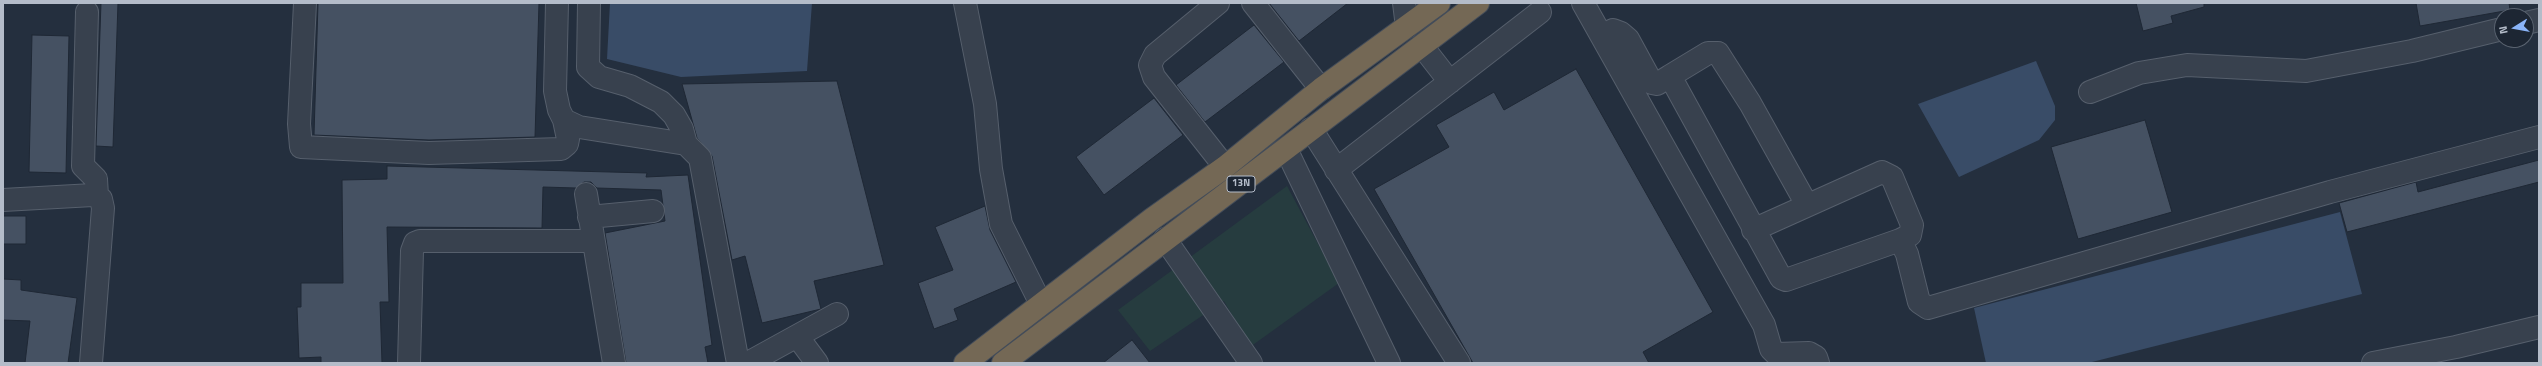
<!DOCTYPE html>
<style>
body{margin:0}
#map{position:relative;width:2542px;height:366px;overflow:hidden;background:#242f3e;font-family:"Titillium Web",sans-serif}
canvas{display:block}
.frame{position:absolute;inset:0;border:4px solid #b4bcc9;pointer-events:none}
.north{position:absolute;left:2494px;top:8px;width:40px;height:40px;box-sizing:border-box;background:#1d2633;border:1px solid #59626f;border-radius:50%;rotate:259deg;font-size:11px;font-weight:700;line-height:16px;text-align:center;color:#b4bcc9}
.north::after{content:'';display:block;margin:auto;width:14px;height:18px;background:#8ab4f8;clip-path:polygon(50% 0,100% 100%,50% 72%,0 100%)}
</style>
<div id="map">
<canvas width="2542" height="366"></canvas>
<div class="frame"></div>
<div class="north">N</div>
</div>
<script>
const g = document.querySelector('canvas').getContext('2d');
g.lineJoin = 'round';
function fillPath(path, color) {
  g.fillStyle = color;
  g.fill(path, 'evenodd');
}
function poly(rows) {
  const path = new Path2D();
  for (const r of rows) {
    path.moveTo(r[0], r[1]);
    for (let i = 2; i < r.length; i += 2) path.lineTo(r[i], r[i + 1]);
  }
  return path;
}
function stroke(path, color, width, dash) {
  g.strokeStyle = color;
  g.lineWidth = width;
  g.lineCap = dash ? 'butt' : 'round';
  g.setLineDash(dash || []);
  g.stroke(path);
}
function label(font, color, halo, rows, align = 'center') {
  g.font = font + ' "Titillium Web",sans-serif';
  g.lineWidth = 3;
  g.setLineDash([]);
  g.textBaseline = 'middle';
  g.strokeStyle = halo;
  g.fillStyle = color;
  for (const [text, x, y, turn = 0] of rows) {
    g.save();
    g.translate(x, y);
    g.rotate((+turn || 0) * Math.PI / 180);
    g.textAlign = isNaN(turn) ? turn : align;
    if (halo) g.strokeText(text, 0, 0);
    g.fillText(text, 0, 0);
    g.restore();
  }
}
const green = poly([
 [1287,186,1339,283,1250,347,1224,301,1150,351,1118,310]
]);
const water = poly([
 [610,3,812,3,807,71,681,77,607,59],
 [2036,61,2055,106,2055,120,2039,140,1959,177,1918,104],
 [2340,212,2362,294,2088,363,1986,363,1974,308]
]);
const building = poly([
 [101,3,118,3,113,147,96,146,101,3],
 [318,3,539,3,535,137,429,140,314,135,318,3],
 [1269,3,1348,3,1299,41,1269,3],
 [2136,3,2204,3,2204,7,2171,16,2173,23,2143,31,2136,3],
 [2416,3,2509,3,2510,10,2420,26,2416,3],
 [1254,25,1284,62,1205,122,1176,85,1254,25],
 [32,35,69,36,66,173,29,172,32,35],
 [1576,69,1713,312,1643,352,1649,363,1473,363,1374,189,1449,147,1436,125,1494,92,1504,110,1576,69],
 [837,81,884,265,814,281,821,309,762,323,745,256,732,260,712,156,697,138,682,84,837,81],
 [1154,98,1183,135,1104,195,1076,157,1154,98],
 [2145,120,2172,212,2078,239,2051,147,2145,120],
 [2539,160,2539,182,2347,232,2339,203,2416,182,2418,192,2539,160],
 [387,166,647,173,646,177,688,175,712,345,705,347,708,363,626,363,605,233,665,221,661,190,597,188,591,182,584,182,576,188,543,187,542,228,387,227,389,302,380,302,382,363,321,363,321,357,299,358,297,307,301,307,301,283,343,283,342,180,387,179,387,166],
 [985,206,990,230,1016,282,954,309,958,320,934,329,918,283,953,270,935,227,985,206],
 [3,216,26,216,26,244,3,244,3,216],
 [3,279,21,280,21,290,77,298,68,363,25,363,30,321,3,320,3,279],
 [1132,340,1150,363,1103,363,1132,340]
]);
const minor = poly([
 [305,3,299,124,301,147,429,153,561,149,567,144,568,139,564,120],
 [557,3,555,91,559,110,564,120,579,127,686,144,700,158,738,363],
 [589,3,588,67,599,77,630,86,661,102,674,115,682,129,686,144],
 [965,3,985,104,991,169,1001,224,1041,304],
 [1218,3,1155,55,1150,65,1154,77,1225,167],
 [1253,3,1321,89],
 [1404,3,1407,27],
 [1583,3,1764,325,1771,349,1776,354,1809,353,1816,357,1818,363],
 [87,12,83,166,96,179,97,196],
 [2526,23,2539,20],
 [1603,35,1613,30,1621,33,1628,39,1652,83,1657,84,1670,76,1781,278,1786,280,1900,240,1907,254,1919,302,1928,308,2330,192,2539,137],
 [1422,46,1450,82],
 [1670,76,1708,53,1718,53,1750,103,1807,205],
 [2090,92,2139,73,2187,65,2306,71,2412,51,2502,29],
 [1311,129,1459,363],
 [1286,149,1389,363],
 [1336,170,1540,12],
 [586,194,614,363],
 [3,200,93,195,101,199,103,208,91,363],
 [589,217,653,211],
 [1753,230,1882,172,1892,177,1912,225,1910,235,1900,240],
 [1165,239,1251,363],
 [797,336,817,363],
 [409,363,412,251,415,243,420,241,593,241],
 [748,363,837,314],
 [2373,363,2456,347,2539,327]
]);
const highway = poly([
 [965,363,1152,219,1225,167,1321,89,1439,3],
 [1003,363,1478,3]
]);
const shields = [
 [1241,184,28]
];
const shieldNames = [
 ["13N",1241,184]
];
fillPath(green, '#263c3f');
fillPath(water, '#394c67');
fillPath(building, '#455162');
stroke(building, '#1f2835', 1);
stroke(minor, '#565f6c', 24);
stroke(highway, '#434c59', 24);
stroke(minor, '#38414e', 22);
stroke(highway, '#746855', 22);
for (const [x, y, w] of shields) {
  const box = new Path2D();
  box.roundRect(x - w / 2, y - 8, w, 16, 3);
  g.fillStyle = '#1d2633';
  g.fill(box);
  stroke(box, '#b4bcc9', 1);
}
label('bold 10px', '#b4bcc9', null, shieldNames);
</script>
